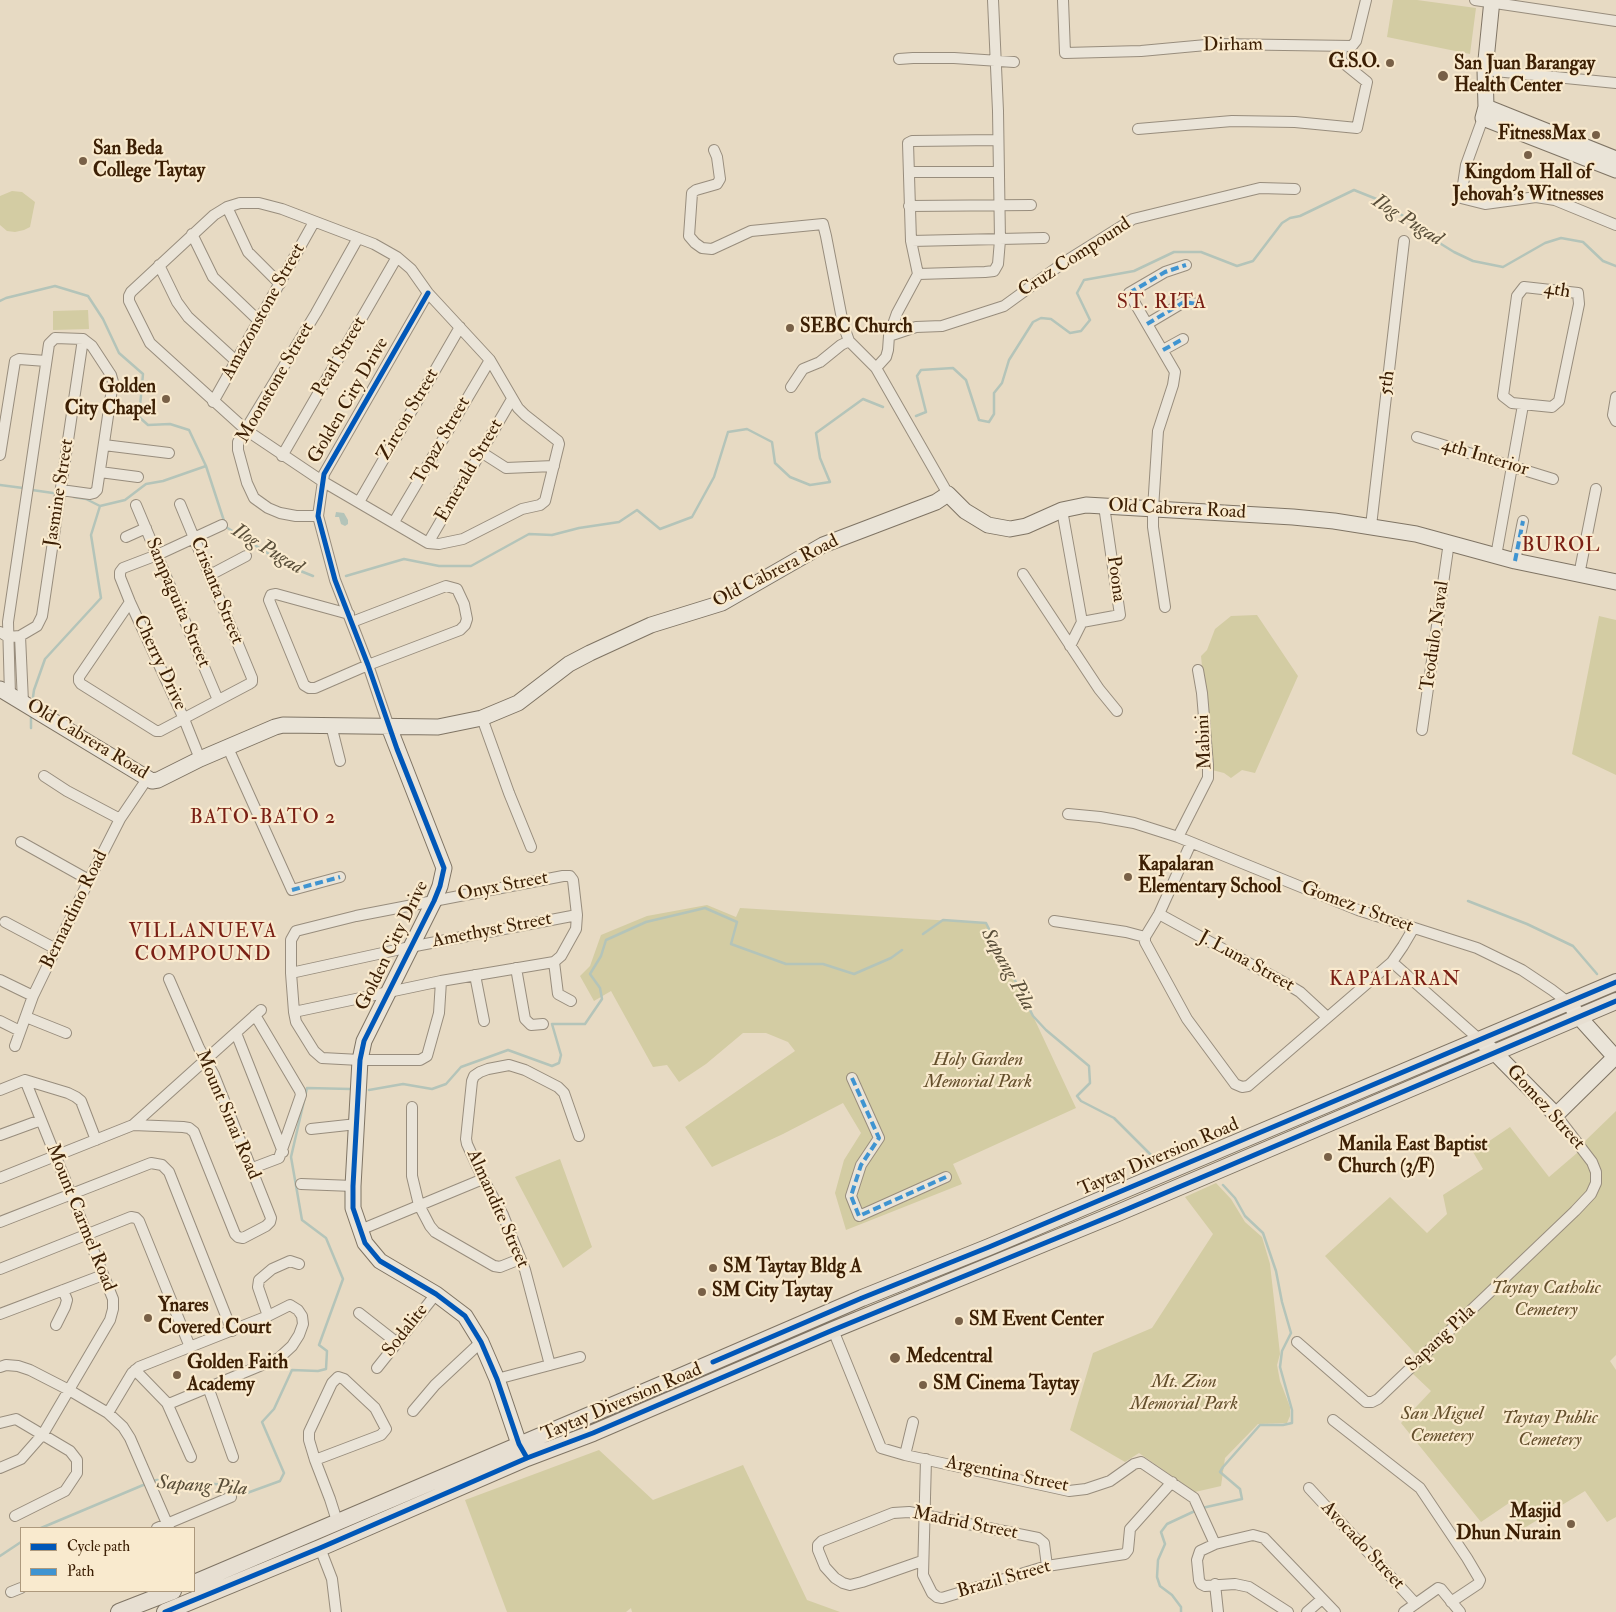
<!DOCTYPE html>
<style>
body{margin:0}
#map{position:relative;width:1616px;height:1612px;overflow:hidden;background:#e7dac3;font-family:"IM FELL Double Pica",serif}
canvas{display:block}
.legend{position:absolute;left:20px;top:1527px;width:175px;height:65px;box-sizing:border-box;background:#f9eace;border:1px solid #ad997d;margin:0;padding:6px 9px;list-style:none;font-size:15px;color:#3c1f04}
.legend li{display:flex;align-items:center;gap:10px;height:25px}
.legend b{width:25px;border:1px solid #ad997d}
</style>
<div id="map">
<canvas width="1616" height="1612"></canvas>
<ul class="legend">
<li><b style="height:6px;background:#0057b8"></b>Cycle path</li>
<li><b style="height:6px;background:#3f94d1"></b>Path</li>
</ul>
</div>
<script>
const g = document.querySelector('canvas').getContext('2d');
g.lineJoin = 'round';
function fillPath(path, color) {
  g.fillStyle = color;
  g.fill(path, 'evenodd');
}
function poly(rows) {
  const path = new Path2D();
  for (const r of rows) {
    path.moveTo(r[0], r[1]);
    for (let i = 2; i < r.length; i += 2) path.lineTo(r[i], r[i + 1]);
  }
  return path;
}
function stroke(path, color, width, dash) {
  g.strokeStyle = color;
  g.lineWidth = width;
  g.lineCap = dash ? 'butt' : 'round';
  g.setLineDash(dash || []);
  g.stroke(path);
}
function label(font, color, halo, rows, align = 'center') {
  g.font = font + ' "IM FELL Double Pica",serif';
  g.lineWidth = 4.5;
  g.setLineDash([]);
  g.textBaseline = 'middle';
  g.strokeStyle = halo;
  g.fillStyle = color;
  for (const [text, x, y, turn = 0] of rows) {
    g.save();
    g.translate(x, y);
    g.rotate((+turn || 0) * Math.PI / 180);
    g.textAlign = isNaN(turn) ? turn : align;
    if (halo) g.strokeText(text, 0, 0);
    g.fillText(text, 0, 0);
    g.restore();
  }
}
const green = poly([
 [1393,0,1417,0,1476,8,1470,54,1387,37],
 [12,191,22,192,35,202,30,227,24,230,15,232,7,231,0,225,0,196],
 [88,310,89,329,53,330,53,311],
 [1257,615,1298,676,1255,773,1242,770,1231,778,1224,773,1212,770,1201,656,1207,650,1215,629,1231,616],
 [1599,616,1616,620,1616,775,1572,754],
 [707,905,736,917,740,908,986,923,1033,1016,1076,1108,953,1164,962,1184,846,1230,835,1193,844,1160,861,1133,843,1103,783,1134,712,1167,685,1127,795,1051,788,1042,766,1033,743,1033,706,1064,679,1082,667,1065,653,1067,611,991,594,1001,580,976,590,966,601,935,647,916],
 [1616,1111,1616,1355,1610,1361,1616,1370,1616,1517,1607,1522,1585,1491,1521,1530,1509,1503,1481,1522,1401,1423,1431,1391,1412,1373,1423,1362,1325,1256,1390,1197,1427,1233,1447,1214,1443,1195,1483,1169,1473,1152,1510,1127,1549,1177,1584,1147,1583,1143],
 [560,1159,592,1247,563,1268,515,1177],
 [1216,1183,1231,1199,1245,1222,1262,1237,1270,1264,1280,1354,1277,1365,1280,1381,1290,1407,1290,1416,1287,1423,1258,1424,1225,1458,1221,1486,1195,1492,1139,1453,1125,1462,1070,1430,1093,1353,1152,1328,1213,1234,1185,1197],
 [599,1450,653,1500,743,1465,807,1600,840,1612,632,1612,631,1608,626,1612,507,1612,465,1500]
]);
const water = poly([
 [336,512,344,513,348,520,348,524,345,526,341,524,339,517,335,517]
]);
const stream = poly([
 [0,301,6,298,55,286,88,296,103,319,119,353,143,374,139,417,148,425,170,424,189,430,206,466],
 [916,416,926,412,917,376,921,370,953,368,966,380,979,420,989,422,994,414,994,393,1002,383,1009,360,1033,322,1041,318,1051,319,1070,333,1081,331,1090,320,1077,293,1084,280,1134,271,1174,252,1201,252,1237,266,1253,261,1282,223,1290,218,1300,216,1354,190,1379,200,1414,223,1425,234,1454,252,1473,261,1503,267,1545,243,1561,238,1583,242,1603,261,1616,266],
 [0,485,23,488],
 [32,490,53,493],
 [74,497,86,499,100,506],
 [346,576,404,559,439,566,471,566,529,534,552,535,579,528,619,522,637,510,660,529,692,517,714,477,728,432,747,429,772,442,775,463,790,477,810,485,830,482,820,458,816,433,863,399,883,407],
 [33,697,34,690,45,659,101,598,91,535,100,506,125,500,146,484,163,481,206,466,226,527,288,566,313,576],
 [31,728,31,715],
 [1468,901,1527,924,1573,946,1597,974],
 [923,934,943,920,986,923,1033,1016,1046,1030,1089,1066,1090,1083,1077,1096,1081,1101,1114,1118,1156,1160],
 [369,1090,403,1084,432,1089,446,1084,461,1067,508,1050,552,1066,559,1063,561,1055,552,1024,585,1024,602,999,600,988,590,974,601,956,606,940,646,922,705,908,737,922,731,944,786,964,823,964,854,974,891,958,902,950],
 [153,1481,157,1480,229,1485,247,1493,280,1481,284,1473,262,1422,274,1409,292,1370,318,1371,326,1369,327,1351,319,1345,343,1279,326,1238,302,1220,291,1157,307,1088,351,1089],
 [1202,1508,1242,1499,1240,1489,1220,1472,1223,1467,1260,1425,1283,1425,1292,1423,1292,1410,1280,1367,1282,1351,1291,1333,1282,1302,1276,1271,1263,1233,1245,1216,1235,1198,1223,1185],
 [41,1528,148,1483],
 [0,1556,21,1542],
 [1181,1612,1181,1607,1172,1595,1160,1586,1157,1577,1158,1560,1165,1544,1161,1532,1167,1524,1197,1510]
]);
const street = poly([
 [1063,0,1065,53,1141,51,1217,44,1352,46,1356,41,1366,0],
 [1475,0,1616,21],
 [899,59,913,58,954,58,1014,62],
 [1485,70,1616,83],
 [1483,118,1466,165,1461,198,1485,204,1536,197,1555,200,1616,225],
 [1138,129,1232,121,1295,122,1357,128,1367,82,1341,61,1342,46],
 [714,150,717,157,720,179,717,184,696,190,692,193,689,236,695,243,702,248,712,249,751,231,823,224,826,236,843,324,849,341,876,368,948,494],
 [909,172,998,172],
 [240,203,259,203,282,209,374,244,397,257,411,269,428,293,490,360,518,408,525,415,558,441,559,444,545,501,540,505,522,509,463,539,439,544,428,543,322,481,246,430,150,343,129,301,129,296,131,292,214,215,227,207,240,203],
 [909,206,1031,205],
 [227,207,248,252,280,284],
 [192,234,213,277,259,321],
 [911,241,1044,238],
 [159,265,177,302,188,317,236,361],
 [918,274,985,272,994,271,998,264,1000,240,998,111,993,0],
 [1524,287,1578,293,1579,304,1559,401,1552,407,1512,403,1503,396,1517,296,1524,287],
 [1147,324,1184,302,1197,304],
 [889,336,916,327,942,326,1004,306,1066,261,1133,219,1260,188,1295,189],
 [1163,350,1183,339],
 [876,368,886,357,888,350,889,336,897,313,918,274,911,241,908,143,912,141,997,140],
 [791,387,803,369,820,362,841,345,849,341],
 [1616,397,1613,415,1616,421],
 [213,402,314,222],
 [1417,437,1553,479],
 [104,445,169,453],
 [481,452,506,468,554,466],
 [0,455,15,361,19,359,46,361],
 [282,456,397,257],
 [100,472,138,477],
 [359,502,460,327],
 [136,505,218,700],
 [1062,510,1082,622,1070,646],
 [318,516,296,516,280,513,268,508,254,498,247,483,238,450,238,442,316,313,358,238],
 [394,522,490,360],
 [1371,526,1404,241],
 [126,537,146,528],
 [428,543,512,399],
 [1496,556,1523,405],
 [1515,561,1523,521],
 [1023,574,1099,689,1117,711],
 [210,575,246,556],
 [1579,575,1596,489],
 [130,602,79,677,79,681,81,684,156,731,160,731,249,684,252,682,252,678,180,504],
 [1165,607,1153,527,1153,509,1158,431,1173,385,1175,372,1129,293,1165,272,1186,265],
 [349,614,276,594,271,595,269,600,304,685,309,688,315,688,368,665,460,630,465,625,467,619,464,604,457,589,446,586,352,622],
 [1082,622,1120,615,1104,506],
 [0,632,8,637,20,636,37,626,42,616,83,339],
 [20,636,23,702],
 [10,695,8,622,49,344,55,338,83,339,92,346,111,375,113,382,97,490,94,493,90,494,61,490],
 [482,718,509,793,531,847],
 [331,725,340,761],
 [389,727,368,665,335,580,318,516,324,474,428,293],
 [1422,730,1449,542],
 [228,748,292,890,340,877],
 [200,759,184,719,130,602,120,577,120,572,123,568,157,555,222,525],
 [44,776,67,791,120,819],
 [1068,814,1100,817,1134,823,1178,837,1358,910,1477,948,1522,970,1552,990,1569,1003],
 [1178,837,1208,778,1208,765,1202,693,1198,670],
 [21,842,89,880],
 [1191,843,1159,914,1145,937,1145,942,1187,1019,1235,1084,1242,1087,1248,1086,1392,962,1403,946,1413,929],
 [1159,914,1285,983,1300,992,1327,1017],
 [1054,921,1126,932,1145,937],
 [5,922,56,949],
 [554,962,558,994,571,1001],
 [1392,962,1480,1040],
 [516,968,525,1019,531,1025,543,1024],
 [291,973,410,947,577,915],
 [475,975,484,1021],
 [0,980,33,996],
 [294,1012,441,981,554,962,561,956,576,929,577,915,573,880,570,876,563,876,356,916,296,931,291,940,291,973,294,1012,296,1022,314,1051,322,1058,360,1060,420,1060,427,1056,439,1013,441,981],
 [26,1017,66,1033],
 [0,1021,20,1031],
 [236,1033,283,1152],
 [15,1046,33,996,89,880,120,819,147,779],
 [852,1078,879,1138,861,1165,851,1196,859,1216,946,1177],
 [25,1080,68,1093,76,1097,81,1101,96,1140],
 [0,1090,25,1080],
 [412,1107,412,1176,419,1205,430,1226,435,1232,494,1266,500,1267,520,1259],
 [133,1125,183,1127,189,1128,194,1132,235,1234,238,1237,243,1238,266,1226,270,1222,271,1218,214,1075,199,1048,169,979],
 [311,1129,357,1124],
 [0,1135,41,1120],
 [250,1169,279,1158,301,1095,300,1091,255,1015],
 [0,1178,133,1125,261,1010],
 [301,1184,353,1186],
 [0,1222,151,1163,162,1165,169,1172,232,1331],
 [360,1230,483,1179],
 [0,1269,131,1217,136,1218,139,1221,190,1347],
 [359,1313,396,1342],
 [0,1314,103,1275],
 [268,1316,258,1287,259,1280,272,1269,290,1261,299,1264],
 [56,1325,65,1307,67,1300,63,1290],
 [833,1330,881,1448,905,1455,1069,1491,1086,1489,1110,1481,1134,1464,1141,1462,1194,1498,1215,1544],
 [1297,1342,1366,1402,1372,1402,1378,1399,1575,1211,1591,1194,1596,1183,1596,1172,1592,1162,1556,1115],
 [550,1365,525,1270,503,1215,483,1179,467,1144,466,1139,472,1081,474,1076,480,1072,488,1069,509,1065,525,1070,558,1087,564,1093,579,1136],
 [0,1367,6,1365,18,1366,30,1370,69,1390,108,1413,123,1427,130,1438,169,1528],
 [377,1368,436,1294],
 [135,1370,167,1403,191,1457],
 [497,1379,580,1357],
 [208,1387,233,1457],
 [413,1411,435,1385,481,1342],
 [108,1413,132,1373,139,1367,268,1316,290,1305,298,1310,302,1316,303,1324,299,1335,292,1346,279,1358,171,1403,167,1403],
 [1333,1420,1420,1488,1467,1558,1480,1580,1478,1584,1451,1602],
 [0,1423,16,1419,70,1451,77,1460,77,1473,65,1491,15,1516],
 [905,1455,913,1422],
 [926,1459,923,1575,932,1593,937,1597,942,1598,1047,1566,1125,1554,1128,1550,1130,1529,1172,1482],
 [315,1460,381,1435,386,1429,375,1408,344,1379,338,1377,332,1383,309,1432,309,1440,315,1460,330,1499,337,1521],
 [0,1468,21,1459,43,1434,110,1320,113,1309,113,1299,25,1080],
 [1309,1488,1415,1603],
 [157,1528,231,1497],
 [320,1548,332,1579,336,1612],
 [922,1561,862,1582,850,1585,843,1583,835,1578,825,1567,818,1550,818,1545,822,1541,893,1513,909,1512,1038,1538,1044,1543,1047,1566],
 [1215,1584,1218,1612],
 [11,1592,21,1588],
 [1288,1612,1249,1587,1235,1584,1205,1586,1201,1584,1199,1580,1197,1560,1200,1551,1215,1544,1253,1535,1264,1538,1335,1612],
 [1307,1612,1322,1599],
 [1404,1612,1438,1588,1441,1589,1460,1612]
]);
const secondary = poly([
 [1492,0,1485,70,1486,107,1483,118,1616,170],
 [1486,107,1616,159],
 [0,689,152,781,158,780,200,759,275,727,283,725,438,727,482,718,518,703,569,664,590,653,651,625,722,603,823,545,936,502,948,494,965,511,988,525,1010,529,1026,526,1062,510,1086,505,1293,517,1334,521,1416,534,1515,561,1616,582],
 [389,727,444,868,440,886,434,901,364,1041,360,1060,353,1186,353,1208,365,1243,380,1261,436,1294,465,1316,481,1342,497,1379,519,1444,525,1455],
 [1572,1007,1579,1017,1615,1057],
 [1480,1040,1495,1053,1556,1115,1616,1056]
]);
const primary = poly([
 [194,1583,665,1383,862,1298,989,1247,1616,982],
 [119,1612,173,1591],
 [165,1612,320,1548,527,1458,593,1433,833,1330,1118,1213,1616,1001]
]);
const quiet = poly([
 [1129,293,1165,272,1186,265],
 [1147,324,1184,302,1197,304],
 [1163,350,1183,339],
 [1515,561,1523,521],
 [292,890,340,877],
 [852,1078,879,1138,861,1165,851,1196,859,1216,946,1177]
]);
const cycleway = poly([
 [428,293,324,474,318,516,335,580,368,665,397,749,444,868,440,886,434,901,364,1041,360,1060,353,1186,353,1208,365,1243,380,1261,436,1294,465,1316,481,1342,497,1379,519,1444,527,1458],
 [713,1362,862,1298,989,1247,1616,982],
 [165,1612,320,1548,527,1458,593,1433,833,1330,1118,1213,1616,1001]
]);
const markers = [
 [1390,63,5,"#786047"],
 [1443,76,6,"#786047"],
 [1596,135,5,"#786047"],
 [1528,155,5,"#786047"],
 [83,161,5,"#786047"],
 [790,328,5,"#786047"],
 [166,399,5,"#786047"],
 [1128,877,5,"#786047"],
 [1328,1157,5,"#786047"],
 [713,1268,5,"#786047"],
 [702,1292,5,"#786047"],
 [148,1318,5,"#786047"],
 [959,1321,5,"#786047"],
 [895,1358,6,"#786047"],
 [177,1375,5,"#786047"],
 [923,1385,5,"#786047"],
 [1571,1524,5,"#786047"]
];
const streetNames = [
 ["Dirham",1233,46,-1],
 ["Cruz Compound",1075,258,-33],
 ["4th",1557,291,9],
 ["Amazonstone Street",264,312,-61],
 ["Pearl Street",340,357,-60],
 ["Moonstone Street",276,383,-60],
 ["5th",1388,383,-83],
 ["Golden City Drive",349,401,-60],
 ["Zircon Street",409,415,-60],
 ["Topaz Street",442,441,-60],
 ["4th Interior",1485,458,17],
 ["Emerald Street",470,471,-60],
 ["Jasmine Street",60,493,-81],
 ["Old Cabrera Road",1177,510,3],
 ["Old Cabrera Road",776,572,-27],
 ["Poona",1115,579,82],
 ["Crisanta Street",216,591,68],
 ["Sampaguita Street",177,603,67],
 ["Teodulo Naval",1436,636,-82],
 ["Cherry Drive",159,663,65],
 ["Old Cabrera Road",87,740,31],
 ["Mabini",1205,742,-93],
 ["Onyx Street",503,887,-11],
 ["Gomez 1 Street",1357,908,20],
 ["Bernardino Road",75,910,-64],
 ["Amethyst Street",492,931,-11],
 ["Golden City Drive",393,946,-64],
 ["J. Luna Street",1246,962,29],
 ["Gomez Street",1545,1108,48],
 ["Mount Sinai Road",227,1115,67],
 ["Taytay Diversion Road",1159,1158,-23],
 ["Almandite Street",497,1209,66],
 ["Mount Carmel Road",80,1218,68],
 ["Sodalite",406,1331,-52],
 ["Sapang Pila",1441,1339,-43],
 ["Taytay Diversion Road",622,1403,-23],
 ["Argentina Street",1007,1475,11],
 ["Madrid Street",965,1524,11],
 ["Avocado Street",1362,1546,47],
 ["Brazil Street",1004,1580,-16]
];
const poiNames = [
 ["G.S.O.",1380,63,"right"],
 ["San Juan Barangay",1454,65],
 ["Health Center",1454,87],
 ["FitnessMax",1586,135,"right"],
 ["San Beda",93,150],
 ["College Taytay",93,172],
 ["Kingdom Hall of",1528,174,"center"],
 ["Jehovah's Witnesses",1528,196,"center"],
 ["SEBC Church",800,328],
 ["Golden",156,388,"right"],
 ["City Chapel",156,410,"right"],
 ["Kapalaran",1138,866],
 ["Elementary School",1138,888],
 ["Manila East Baptist",1338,1146],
 ["Church (3/F)",1338,1168],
 ["SM Taytay Bldg A",723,1268],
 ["SM City Taytay",712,1292],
 ["Ynares",158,1307],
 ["Covered Court",158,1329],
 ["SM Event Center",969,1321],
 ["Medcentral",906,1358],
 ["Golden Faith",187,1364],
 ["Academy",187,1386],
 ["SM Cinema Taytay",933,1385],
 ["Masjid",1561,1513,"right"],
 ["Dhun Nurain",1561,1535,"right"]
];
const parkNames = [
 ["Holy Garden",978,1061],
 ["Memorial Park",978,1083],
 ["Taytay Catholic",1546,1289],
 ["Cemetery",1546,1311],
 ["Mt. Zion",1184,1383],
 ["Memorial Park",1184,1405],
 ["San Miguel",1442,1415],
 ["Cemetery",1442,1437],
 ["Taytay Public",1550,1419],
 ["Cemetery",1550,1441]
];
const waterNames = [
 ["Ilog Pugad",1407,221,32],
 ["Ilog Pugad",267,550,31],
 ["Sapang Pila",1007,970,61],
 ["Sapang Pila",202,1487,4]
];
const neighbourhoodNames = [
 ["ST. RITA",1162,304],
 ["BUROL",1561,547],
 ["BATO-BATO 2",263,819],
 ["VILLANUEVA",203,933],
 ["COMPOUND",203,956],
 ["KAPALARAN",1395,981]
];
fillPath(green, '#d3cca3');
fillPath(water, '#b4c4b9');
stroke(stream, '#b4c4b9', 2.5);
stroke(street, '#988d7d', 12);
stroke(secondary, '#7f7464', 17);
stroke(primary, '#7f7464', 18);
stroke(street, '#eae4d8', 10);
stroke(secondary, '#eae4d8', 15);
stroke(primary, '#e7dfd2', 16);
stroke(quiet, '#3f94d1', 4, [8, 4]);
stroke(cycleway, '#0057b8', 5);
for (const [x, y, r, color] of markers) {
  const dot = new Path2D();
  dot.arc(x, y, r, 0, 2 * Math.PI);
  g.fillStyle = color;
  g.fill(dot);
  stroke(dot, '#f9eace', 2);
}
label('19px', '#3c1f04', '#f9eace', streetNames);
label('bold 19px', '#3c1f04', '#f9eace', poiNames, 'left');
label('italic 19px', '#644f2c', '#f9eace', parkNames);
label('italic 20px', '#594e39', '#f9eace', waterNames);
g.letterSpacing = '1px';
label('20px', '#7a1f14', '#f9eace', neighbourhoodNames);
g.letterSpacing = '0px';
</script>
